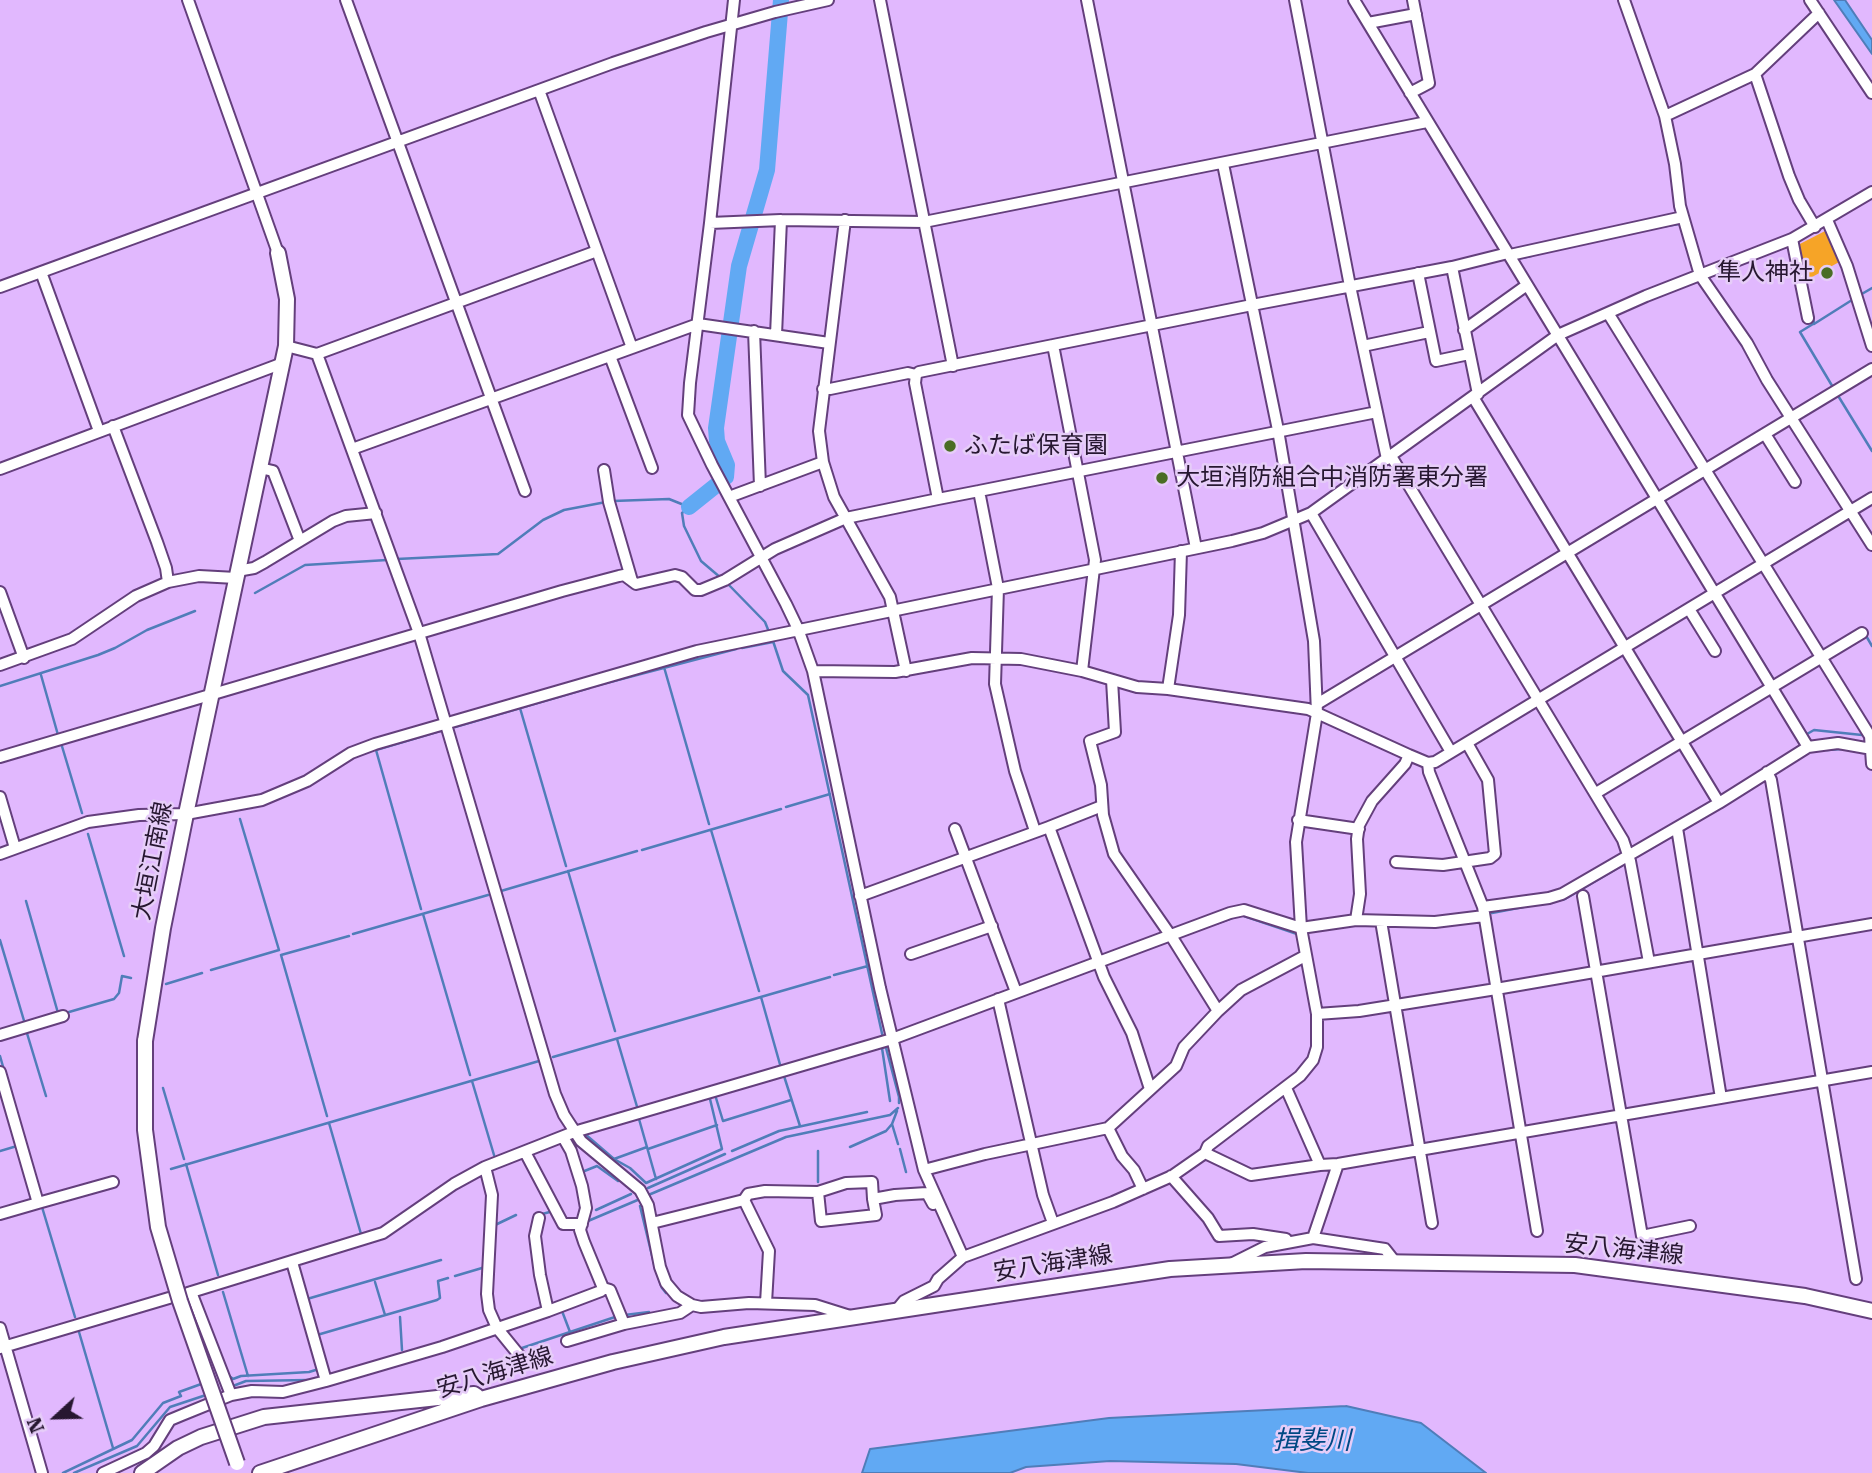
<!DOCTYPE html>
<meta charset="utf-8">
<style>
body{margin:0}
#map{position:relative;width:1872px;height:1473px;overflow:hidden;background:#e1b8fe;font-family:"Roboto Serif",serif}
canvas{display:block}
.north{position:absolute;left:21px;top:1382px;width:70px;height:70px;-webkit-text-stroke:5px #e6cdf8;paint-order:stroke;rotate:248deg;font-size:19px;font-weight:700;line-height:28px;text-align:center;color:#271731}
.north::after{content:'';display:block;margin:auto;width:24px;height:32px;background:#271731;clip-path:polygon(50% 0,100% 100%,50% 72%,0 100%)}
</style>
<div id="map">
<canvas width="1872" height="1473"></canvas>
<div class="north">N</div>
</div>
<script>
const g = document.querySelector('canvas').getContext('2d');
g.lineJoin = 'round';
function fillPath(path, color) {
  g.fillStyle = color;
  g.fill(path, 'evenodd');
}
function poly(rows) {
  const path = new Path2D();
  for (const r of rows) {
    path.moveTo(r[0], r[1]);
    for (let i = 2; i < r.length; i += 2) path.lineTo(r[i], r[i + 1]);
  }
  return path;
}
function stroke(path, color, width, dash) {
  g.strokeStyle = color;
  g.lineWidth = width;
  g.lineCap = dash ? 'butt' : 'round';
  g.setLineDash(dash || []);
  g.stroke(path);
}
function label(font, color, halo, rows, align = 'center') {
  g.font = font + ' "Roboto Serif","Noto Sans JP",serif';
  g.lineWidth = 5;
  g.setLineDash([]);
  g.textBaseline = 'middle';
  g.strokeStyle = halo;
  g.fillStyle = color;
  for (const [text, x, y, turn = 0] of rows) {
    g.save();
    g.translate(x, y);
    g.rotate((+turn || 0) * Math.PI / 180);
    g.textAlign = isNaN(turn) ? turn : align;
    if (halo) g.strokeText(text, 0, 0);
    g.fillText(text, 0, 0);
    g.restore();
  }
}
const green = poly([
 [1827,230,1841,261,1803,282,1796,246]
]);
const water = poly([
 [1834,0,1845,0,1872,40,1872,54,1834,0],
 [1346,1406,1421,1423,1486,1473,1308,1473,1236,1464,1110,1461,1026,1467,1010,1473,862,1473,870,1449,1109,1418,1346,1406]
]);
const stream = poly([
 [1660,227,1679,224],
 [1517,259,1531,256],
 [1860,295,1872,288],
 [1813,316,1814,324,1852,300],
 [1813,324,1800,332,1834,389],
 [1837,394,1872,451],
 [613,501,669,499,689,507,682,513,684,526,701,561,721,578],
 [397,559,498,554,543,520,564,510,606,502],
 [726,582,765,622,769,632],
 [255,593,305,565,387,560],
 [1865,634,1872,646],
 [1747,637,1775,682],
 [772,638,783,671,808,695,883,1038],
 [742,648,773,642],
 [664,667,709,824],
 [41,675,58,735],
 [0,686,98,655,115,648,147,630,195,611],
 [595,686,736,649],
 [1778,688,1811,742],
 [520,708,566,866],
 [455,727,589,688],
 [1807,734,1814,730,1862,735],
 [61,743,82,813],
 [1827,750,1842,749],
 [786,807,830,794],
 [711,830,759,991],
 [1682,831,1703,818],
 [88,834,124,956],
 [642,850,781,809],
 [1633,859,1676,834],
 [568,871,615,1031],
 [501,891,637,851],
 [26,901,58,1013],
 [421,909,376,750,440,731],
 [1492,913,1565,899,1628,862],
 [423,914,470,1075],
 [1241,915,1297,934],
 [1218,923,1235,917],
 [353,934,488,895],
 [0,940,25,1024],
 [211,970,279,950,240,819],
 [834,975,868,966],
 [166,984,202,973],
 [761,997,781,1068],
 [69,1012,114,999,119,993,122,976,131,978],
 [26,1030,46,1096],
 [617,1039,638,1110],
 [885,1044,899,1097,899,1103],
 [887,1046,882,1048,890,1101],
 [0,1056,4,1070],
 [553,1057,830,977],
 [784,1076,800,1126],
 [472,1081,494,1155],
 [163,1088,184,1159],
 [716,1098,723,1121,791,1100],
 [897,1111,892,1124,898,1144],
 [327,1116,281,955,349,936],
 [639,1119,656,1179],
 [329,1123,361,1234],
 [585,1134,614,1159,630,1168,646,1183,722,1149,710,1099],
 [850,1147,886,1131,892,1124],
 [648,1149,717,1125],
 [900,1149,906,1172],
 [0,1151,17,1146],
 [732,1151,779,1131,867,1112],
 [614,1159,647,1147],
 [186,1164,218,1275],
 [171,1169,539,1061],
 [582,1172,597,1166,618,1181],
 [818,1182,818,1151],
 [648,1188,725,1154],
 [646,1196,786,1137,890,1115,898,1108],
 [640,1206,655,1268,662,1288,666,1293],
 [42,1207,75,1317],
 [596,1210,631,1194],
 [539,1215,553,1211],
 [588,1221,640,1199],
 [493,1226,516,1215],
 [455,1276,482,1268],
 [375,1282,385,1315],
 [223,1292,248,1376],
 [307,1299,441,1260],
 [562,1311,570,1332],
 [625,1315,649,1312],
 [400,1317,402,1350],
 [79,1332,113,1448],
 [317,1335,437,1300,440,1298,438,1281,448,1278],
 [519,1349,618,1316],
 [228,1375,233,1379,241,1376,309,1372,319,1369],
 [233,1386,246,1381,309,1380],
 [63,1473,132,1440,163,1403,181,1396,179,1392,204,1383],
 [74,1473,137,1446,170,1407,206,1395]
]);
const river = poly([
 [726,477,727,465,717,441,716,428,739,266,767,170,781,0],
 [689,507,719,483]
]);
const minor = poly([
 [188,0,278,253],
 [346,0,525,491],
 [734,0,710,223,690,383,688,415,712,465,786,604,798,629,813,671,880,988,924,1170,963,1257],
 [880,0,953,366],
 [1087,0,1196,548],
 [1295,0,1350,286,1387,459],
 [1354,0,1808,747],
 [1624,0,1665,116,1675,164,1680,206,1700,275,1747,343,1767,380,1872,545],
 [1810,0,1872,93],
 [1368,23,1416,14],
 [1755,74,1789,176,1799,200,1815,227],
 [1410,93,1429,83,1413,0],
 [1665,116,1755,74,1819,13],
 [845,220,819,431,823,462,834,497,890,597,906,671],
 [1827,220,1847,266,1872,346],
 [710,223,781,220,924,222,1427,122],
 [1792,239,1808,318],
 [1510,255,1683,217],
 [1452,267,1478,394],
 [41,272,99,431],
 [1418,273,1436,361,1469,354],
 [0,287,613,63,706,32,775,12,828,0],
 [1608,313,1870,736,1872,764],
 [1464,330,1527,285],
 [754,331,760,486],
 [776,335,781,220],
 [1053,345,1095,560,1082,671],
 [286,346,317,354,597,251],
 [1363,346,1429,332],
 [632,348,698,324,829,343],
 [317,354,419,633,555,1094,564,1115,581,1141,640,1190,648,1205,660,1267,666,1283,677,1296,692,1305,701,1307,749,1303,815,1305,850,1316],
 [610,356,652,468],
 [916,375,915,383,938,499,979,491,998,588,995,684,1015,771,1035,831],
 [823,389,830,389,908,373,916,375,919,372,1252,305,1452,267,1508,253],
 [1473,397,1719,803],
 [113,426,157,542,166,568,168,582],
 [1765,434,1795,482],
 [352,449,632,348,539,90],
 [1391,456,1623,840,1630,861,1649,962],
 [260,468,273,471,300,541],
 [0,469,283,363],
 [604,470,609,502,632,581],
 [979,491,1377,412],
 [729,497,823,462],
 [1311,513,1451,752],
 [237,571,254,568,265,562,333,521,346,516,376,513],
 [0,592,24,658],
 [1689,609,1715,651],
 [0,665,72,639,136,596,168,582,199,576,236,578],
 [813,671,895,672,972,658,1021,659,1082,671,1137,687,1168,689,1308,709,1409,755,1428,763,1435,762,1872,498],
 [1112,680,1115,732,1090,741,1101,785,1103,815,1114,854,1173,939,1218,1011],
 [1168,689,1179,615,1181,551],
 [1317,704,1872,369],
 [0,757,562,591,619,576,624,575,636,584,675,575,682,577,695,590,701,590,725,580,775,549,846,518,938,499],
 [1428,763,1429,772,1483,907,1537,1231],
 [1767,772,1771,780,1856,1279],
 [1596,793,1862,633],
 [0,797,15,848],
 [1298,820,1359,829],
 [1049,827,1102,806],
 [1677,828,1721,1098],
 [955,829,1016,992],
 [0,854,88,822,139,815,186,814,262,800,307,781,351,753,375,744,697,651,1232,541,1263,533,1311,513,1558,335,1646,296,1792,239,1872,192],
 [1396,862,1443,865,1490,858,1495,854,1488,780,1467,743],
 [860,896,1049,827,1104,977,1132,1033,1150,1089],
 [1583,896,1642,1236,1690,1226],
 [1483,907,1549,898,1562,894,1719,803,1808,747,1838,743,1872,749],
 [1356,920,1435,922,1484,916],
 [1381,921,1432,1223],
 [911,954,992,926],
 [998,999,1043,1195,1053,1223],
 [1317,1014,1359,1011,1496,989,1872,924],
 [0,1035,63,1016],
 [0,1072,38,1203,0,1214],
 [1286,1088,1320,1165,1338,1164,1872,1072],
 [563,1137,571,1151,582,1186,586,1208,580,1230,584,1242,603,1288,610,1290,624,1324],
 [525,1152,563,1224,582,1224],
 [1205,1153,1251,1175,1320,1165],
 [485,1167,492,1195,487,1294,489,1310,497,1328,519,1355],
 [924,1170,985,1154,1108,1128],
 [1171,1176,1208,1218,1219,1236,1253,1234,1286,1239],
 [1143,1189,1134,1170,1122,1156,1108,1128,1176,1066,1184,1047,1218,1011,1241,990,1305,956],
 [818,1192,821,1221,876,1215,873,1199,895,1195,927,1193,933,1204],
 [744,1200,769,1251,766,1303],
 [38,1203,113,1182],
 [539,1218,535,1236,540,1275,548,1311],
 [652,1223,744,1200,748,1194,765,1191,818,1192,846,1183,872,1182,873,1199],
 [1313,1238,1385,1249,1396,1263],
 [292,1262,326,1381,442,1347,548,1311,601,1291,603,1288],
 [1231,1264,1265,1247,1313,1238,1338,1164],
 [191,1292,231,1395],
 [188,1293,383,1233,454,1184,485,1167,574,1132,892,1039,1230,913,1244,910,1301,928,1356,920,1360,894,1357,839,1359,825,1372,801,1405,764,1409,755],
 [895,1312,904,1301,934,1286,938,1279,963,1257,1113,1202,1172,1176,1205,1153,1208,1146,1300,1076,1313,1060,1317,1047,1317,1014,1301,928,1296,842,1317,713,1314,641,1278,430,1223,164],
 [0,1328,42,1473],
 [567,1341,624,1324,680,1313,692,1305],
 [0,1348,169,1298],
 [103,1473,146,1453,154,1446,170,1420,182,1415,231,1395,252,1391,283,1392,326,1381]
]);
const major = poly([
 [145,1041,163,928,186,814,286,346,287,299,278,253],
 [142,1473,178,1448,201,1437,264,1417,474,1394,477,1396],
 [260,1473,481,1399,613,1362,724,1337,1170,1269,1306,1261,1575,1265,1805,1296,1872,1311]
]);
const majorBridge = poly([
 [145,1041,145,1130,158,1227,180,1301,237,1463]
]);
const markers = [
 [1827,273,7,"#4a6d24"],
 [950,446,7,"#4a6d24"],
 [1162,478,7,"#4a6d24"]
];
const poiNames = [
 ["隼人神社",1813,273,"right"],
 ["ふたば保育園",964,446],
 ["大垣消防組合中消防署東分署",1176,478]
];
const streetNames = [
 ["大垣江南線",153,861,-79],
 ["安八海津線",1624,1250,6],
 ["安八海津線",1053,1264,-9],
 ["安八海津線",495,1373,-17]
];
const waterNames = [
 ["揖斐川",1312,1441]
];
fillPath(green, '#f6a427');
fillPath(water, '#61a9f3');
stroke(water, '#507db9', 2);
stroke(stream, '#507db9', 2.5);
stroke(river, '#61a9f3', 16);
stroke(minor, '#643f7c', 14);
stroke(major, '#643f7c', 18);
stroke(minor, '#fff', 10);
stroke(major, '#fff', 14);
stroke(majorBridge, '#643f7c', 18, []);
stroke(majorBridge, '#fff', 14);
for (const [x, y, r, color] of markers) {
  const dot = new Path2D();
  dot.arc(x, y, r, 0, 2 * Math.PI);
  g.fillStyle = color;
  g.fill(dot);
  stroke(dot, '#e6cdf8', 2.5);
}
label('24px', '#271731', '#e6cdf8', poiNames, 'left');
label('24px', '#271731', '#e6cdf8', streetNames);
label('italic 26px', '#004984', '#e6cdf8', waterNames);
</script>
